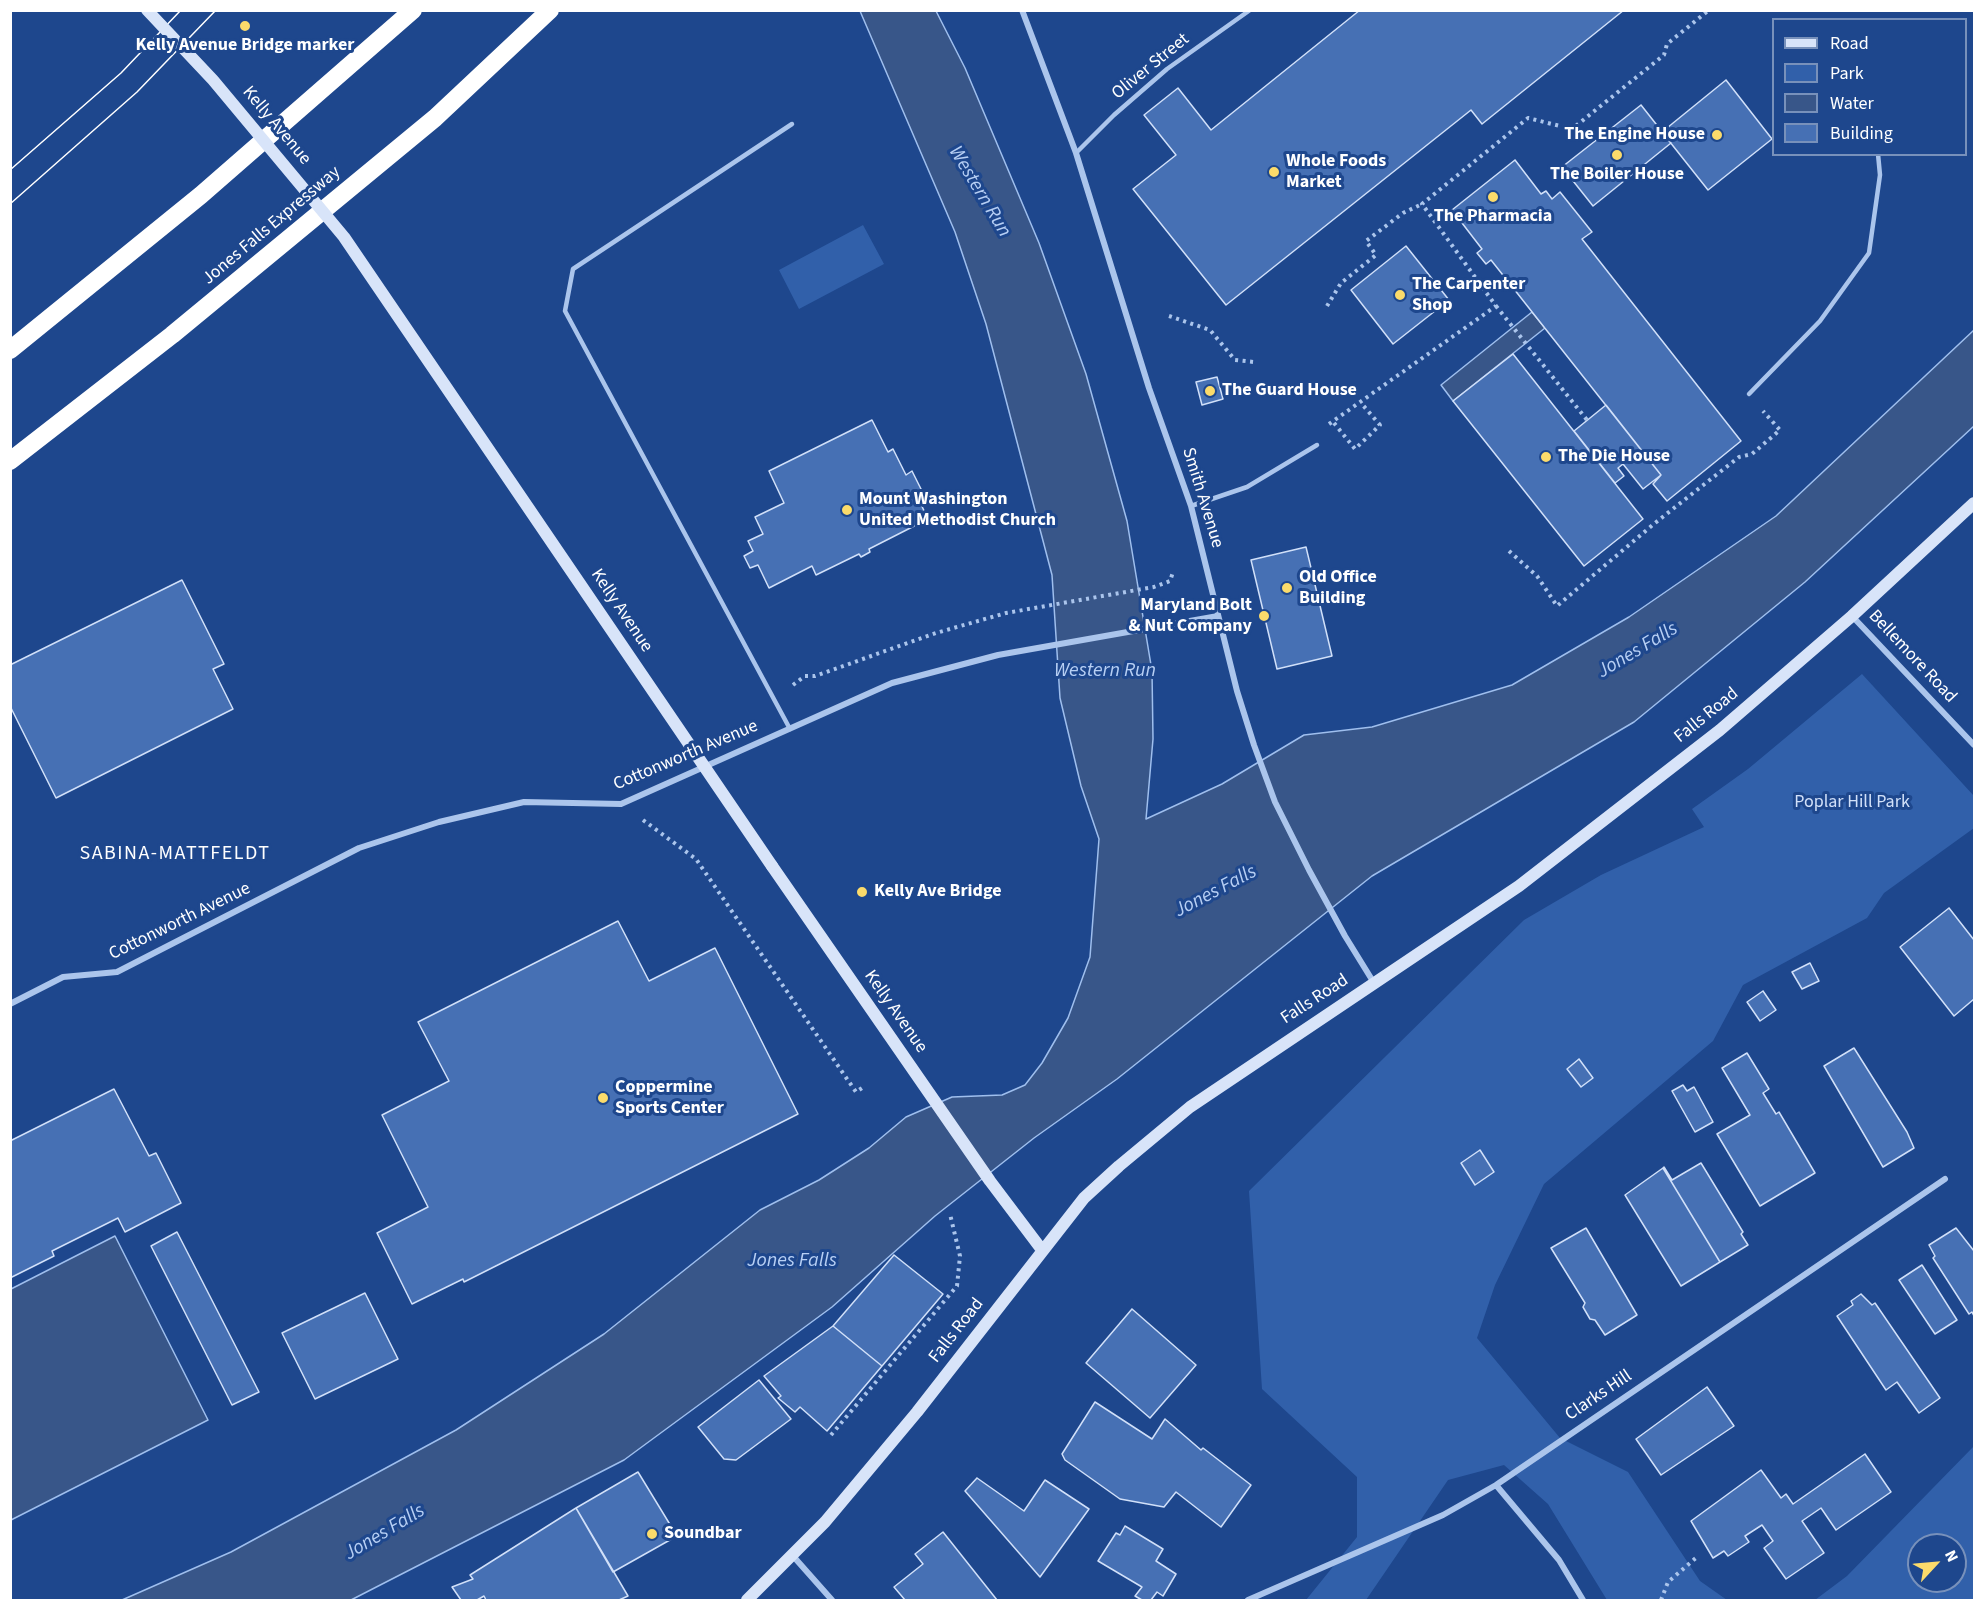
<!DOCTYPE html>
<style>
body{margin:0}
#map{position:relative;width:1985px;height:1611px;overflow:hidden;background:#1e478d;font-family:"Source Sans 3",sans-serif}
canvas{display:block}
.frame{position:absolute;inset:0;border:12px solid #fff;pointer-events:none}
.legend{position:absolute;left:1772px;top:18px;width:195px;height:138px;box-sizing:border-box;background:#1e478d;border:2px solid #7891bb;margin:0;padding:8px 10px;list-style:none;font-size:18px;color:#fff}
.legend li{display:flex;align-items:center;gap:12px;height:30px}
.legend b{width:30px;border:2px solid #7891bb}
.north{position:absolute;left:1907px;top:1533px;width:60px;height:60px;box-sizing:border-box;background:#1e478d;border:2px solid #7891bb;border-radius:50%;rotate:64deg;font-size:16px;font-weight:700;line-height:24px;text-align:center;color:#fff}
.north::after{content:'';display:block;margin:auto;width:21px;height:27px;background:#fbdb6b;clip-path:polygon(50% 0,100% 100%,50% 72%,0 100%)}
</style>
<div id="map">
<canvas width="1985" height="1611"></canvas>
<div class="frame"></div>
<ul class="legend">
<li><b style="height:8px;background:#d8e4f9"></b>Road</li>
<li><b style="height:16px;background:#3160aa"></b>Park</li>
<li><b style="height:16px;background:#385689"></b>Water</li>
<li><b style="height:16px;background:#4670b4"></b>Building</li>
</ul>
<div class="north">N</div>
</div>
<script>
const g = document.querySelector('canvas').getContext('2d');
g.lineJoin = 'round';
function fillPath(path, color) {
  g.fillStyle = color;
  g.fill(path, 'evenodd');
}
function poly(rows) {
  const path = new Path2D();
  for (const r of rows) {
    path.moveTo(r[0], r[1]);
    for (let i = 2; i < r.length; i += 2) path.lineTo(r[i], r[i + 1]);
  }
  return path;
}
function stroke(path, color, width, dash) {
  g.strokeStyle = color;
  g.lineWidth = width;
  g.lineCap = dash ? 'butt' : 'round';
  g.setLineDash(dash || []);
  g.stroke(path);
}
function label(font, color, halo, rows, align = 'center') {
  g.font = font + ' "Source Sans 3",sans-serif';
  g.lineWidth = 6;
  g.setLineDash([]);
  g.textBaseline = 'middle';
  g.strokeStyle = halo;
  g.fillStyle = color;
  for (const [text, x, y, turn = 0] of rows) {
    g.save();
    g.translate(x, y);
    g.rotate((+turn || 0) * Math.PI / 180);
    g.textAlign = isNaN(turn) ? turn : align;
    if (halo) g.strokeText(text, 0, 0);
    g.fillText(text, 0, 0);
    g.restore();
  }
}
const green = poly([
 [863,225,884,264,799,309,779,270],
 [1862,674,1974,796,1974,828,1884,893,1867,918,1743,985,1713,1041,1544,1184,1495,1285,1477,1338,1560,1438,1628,1472,1700,1581,1727,1600,1607,1600,1548,1504,1504,1465,1448,1480,1366,1600,1306,1600,1357,1537,1357,1477,1262,1389,1249,1191,1524,920,1601,875,1704,827,1692,809,1748,769],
 [1974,1446,1974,1600,1815,1600,1847,1576],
 [1919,1545,1955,1545,1955,1581,1919,1581]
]);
const water = poly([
 [860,11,936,11,965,68,1039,243,1086,374,1127,521,1152,671,1153,739,1146,819,1222,784,1304,735,1372,727,1512,685,1629,617,1776,516,1974,330,1974,426,1805,582,1634,722,1372,876,1117,1079,1034,1138,935,1216,832,1307,624,1460,351,1600,122,1600,231,1552,456,1430,604,1334,760,1210,819,1180,869,1148,906,1117,952,1097,1002,1095,1025,1085,1042,1063,1068,1018,1090,957,1099,839,1081,786,1060,698,1052,575,986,324,955,232,860,11],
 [1532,312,1545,328,1453,401,1441,385,1532,312],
 [115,1236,208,1420,11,1520,11,1289,115,1236]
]);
const building = poly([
 [1360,10,1624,10,1482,124,1471,110,1226,305,1133,189,1176,155,1144,115,1178,88,1211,130,1360,10],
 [1726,80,1772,139,1708,190,1662,132,1726,80],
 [1641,105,1671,143,1593,206,1562,167,1641,105],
 [1515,160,1541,194,1546,191,1552,199,1560,192,1592,232,1582,239,1741,441,1667,501,1653,484,1661,475,1491,260,1486,264,1477,253,1482,249,1452,210,1515,160],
 [1406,246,1449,300,1393,344,1351,290,1406,246],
 [1513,354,1643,519,1584,566,1453,401,1513,354],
 [1217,377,1223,399,1202,405,1196,382,1217,377],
 [1606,405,1661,475,1643,489,1623,464,1618,468,1624,476,1615,483,1574,431,1606,405],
 [872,420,888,452,893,449,906,475,912,471,923,493,917,496,928,519,869,549,870,552,861,557,859,554,816,575,812,566,769,588,758,565,750,568,744,556,753,551,748,541,763,534,755,517,784,503,769,471,872,420],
 [1306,547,1332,656,1277,669,1251,560,1306,547],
 [182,580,224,664,213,669,233,709,56,798,10,706,10,665,182,580],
 [1949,908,1974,940,1974,999,1954,1016,1900,947,1949,908],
 [618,921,649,981,715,948,798,1114,464,1282,463,1279,412,1304,377,1233,428,1207,382,1115,449,1081,418,1022,618,921],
 [1810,963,1819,981,1802,989,1792,972,1810,963],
 [1763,991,1776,1010,1760,1021,1747,1002,1763,991],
 [1854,1048,1907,1132,1914,1148,1883,1167,1824,1066,1854,1048],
 [1747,1053,1769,1089,1763,1093,1776,1114,1779,1112,1815,1173,1760,1206,1717,1134,1750,1115,1722,1068,1747,1053],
 [1579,1059,1593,1078,1581,1087,1567,1069,1579,1059],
 [1683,1085,1687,1091,1694,1087,1713,1122,1695,1132,1672,1091,1683,1085],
 [114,1089,149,1156,156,1153,181,1203,125,1232,118,1218,52,1251,54,1256,10,1278,10,1141,114,1089],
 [1480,1150,1494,1172,1475,1185,1461,1163,1480,1150],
 [1701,1163,1743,1232,1741,1234,1748,1245,1720,1262,1663,1168,1664,1167,1672,1180,1701,1163],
 [1663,1168,1720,1262,1681,1286,1625,1195,1663,1168],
 [1586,1228,1637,1315,1605,1335,1595,1320,1590,1319,1583,1307,1585,1303,1551,1248,1586,1228],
 [1956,1228,1974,1251,1974,1316,1972,1312,1969,1314,1933,1258,1935,1256,1929,1245,1956,1228],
 [177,1232,259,1392,232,1405,151,1246,177,1232],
 [894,1255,943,1294,882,1366,833,1326,894,1255],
 [1922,1265,1957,1320,1935,1334,1899,1280,1922,1265],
 [365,1293,398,1359,315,1399,282,1333,365,1293],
 [1861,1294,1872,1305,1875,1303,1940,1398,1919,1413,1897,1382,1886,1390,1837,1316,1853,1305,1851,1301,1861,1294],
 [1132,1309,1196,1365,1150,1418,1086,1363,1132,1309],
 [833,1326,882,1366,827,1431,800,1407,795,1412,778,1398,781,1396,764,1376,833,1326],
 [759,1380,791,1419,736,1460,724,1459,698,1427,759,1380],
 [1707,1387,1734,1426,1661,1475,1636,1439,1707,1387],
 [1095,1402,1152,1439,1165,1419,1201,1450,1203,1448,1251,1485,1221,1527,1176,1492,1164,1507,1120,1499,1065,1460,1062,1454,1095,1402],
 [1865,1454,1891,1492,1836,1530,1821,1508,1802,1521,1824,1553,1786,1579,1764,1548,1773,1541,1762,1525,1745,1536,1749,1542,1728,1556,1724,1551,1713,1558,1691,1521,1761,1470,1781,1498,1786,1494,1793,1504,1865,1454],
 [638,1472,677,1536,613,1572,576,1508,638,1472],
 [977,1478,1024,1511,1045,1480,1089,1509,1040,1577,965,1491,977,1478],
 [576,1508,628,1596,619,1600,486,1600,484,1596,477,1600,461,1600,452,1587,473,1579,470,1575,576,1508],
 [1125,1526,1163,1549,1156,1561,1176,1574,1163,1596,1157,1592,1151,1600,1142,1600,1135,1596,1142,1587,1098,1561,1116,1533,1120,1535,1125,1526],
 [943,1532,997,1600,905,1600,894,1587,923,1564,915,1554,943,1532]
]);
const path = poly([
 [1327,306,1341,283,1376,255,1366,241,1403,213,1422,204],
 [1496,306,1587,420],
 [1169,316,1210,330,1235,360,1254,362],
 [1334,423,1355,449,1380,425,1361,403],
 [1329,424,1496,306,1422,204,1528,118,1572,129,1664,55,1667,44,1709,10],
 [1509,551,1537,576,1557,606,1655,523,1739,457,1752,454,1780,430,1763,411],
 [793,685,805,676,815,676,936,633,1006,613,1154,587,1170,581,1173,572],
 [643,820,696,859,856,1092,865,1086],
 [831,1435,957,1286,960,1256,950,1214],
 [1661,1600,1668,1582,1697,1557]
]);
const service = poly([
 [1076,153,1114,115,1167,69,1250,10],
 [1749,394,1820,321,1869,253,1880,175,1878,154],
 [1191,506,1247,487,1317,445],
 [790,729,565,311,573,269,792,124]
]);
const minor = poly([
 [1022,10,1076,153,1149,388,1191,506,1237,691,1254,745,1275,802,1309,870,1345,936,1374,983],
 [1852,616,1974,745],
 [10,1004,63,977,117,972,359,848,439,822,524,802,621,804,892,683,998,655,1218,616],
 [1496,1485,1559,1560,1583,1600],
 [793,1556,832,1600],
 [1248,1600,1443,1515,1496,1485,1945,1179]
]);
const secondary = poly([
 [772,866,990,1181,1042,1250],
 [747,1600,825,1522,917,1412,1084,1198,1119,1166,1190,1107,1519,886,1720,730,1852,616,1974,503]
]);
const motorway = poly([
 [10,350,201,195,413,10],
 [10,461,172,335,435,118,550,10]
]);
const tram = poly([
 [10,170,121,73,181,10],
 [10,204,137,92,216,10]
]);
const secondaryBridge = poly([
 [147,10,213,80,344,237,772,866]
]);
const markers = [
 [245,26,6,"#fbdb6b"],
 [1717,135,6,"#fbdb6b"],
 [1617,155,6,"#fbdb6b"],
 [1274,172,6,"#fbdb6b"],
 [1493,197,6,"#fbdb6b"],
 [1400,295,6,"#fbdb6b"],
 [1210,391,6,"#fbdb6b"],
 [1546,457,6,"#fbdb6b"],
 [847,510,6,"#fbdb6b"],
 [1287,588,6,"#fbdb6b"],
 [1264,616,6,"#fbdb6b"],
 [862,892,6,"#fbdb6b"],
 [603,1098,6,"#fbdb6b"],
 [652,1534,6,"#fbdb6b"]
];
const poiNames = [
 ["Kelly Avenue Bridge marker",245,46,"center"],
 ["The Engine House",1705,135,"right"],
 ["Whole Foods",1286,162],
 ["Market",1286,183],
 ["The Boiler House",1617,175,"center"],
 ["The Pharmacia",1493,217,"center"],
 ["The Carpenter",1412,285],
 ["Shop",1412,306],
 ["The Guard House",1222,391],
 ["The Die House",1558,457],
 ["Mount Washington",859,500],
 ["United Methodist Church",859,521],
 ["Old Office",1299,578],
 ["Building",1299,599],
 ["Maryland Bolt",1252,606,"right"],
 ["& Nut Company",1252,627,"right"],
 ["Kelly Ave Bridge",874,892],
 ["Coppermine",615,1088],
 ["Sports Center",615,1109],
 ["Soundbar",664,1534]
];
const streetNames = [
 ["Oliver Street",1151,67,-39],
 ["Kelly Avenue",276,126,50],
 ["Jones Falls Expressway",272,226,-40],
 ["Smith Avenue",1202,498,73],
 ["Kelly Avenue",621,611,56],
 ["Bellemore Road",1912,657,47],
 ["Falls Road",1707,716,-39],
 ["Cottonworth Avenue",686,756,-23],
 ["Cottonworth Avenue",180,922,-26],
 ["Falls Road",1315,1000,-33],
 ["Kelly Avenue",895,1012,55],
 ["Falls Road",957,1331,-52],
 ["Clarks Hill",1599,1396,-34]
];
const parkNames = [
 ["Poplar Hill Park",1852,803]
];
const waterNames = [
 ["Western Run",979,192,59],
 ["Jones Falls",1638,651,-31],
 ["Western Run",1105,672],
 ["Jones Falls",1216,892,-28],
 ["Jones Falls",792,1262],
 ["Jones Falls",385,1533,-31]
];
const neighbourhoodNames = [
 ["SABINA-MATTFELDT",175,855]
];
fillPath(green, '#3160aa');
fillPath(water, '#385689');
stroke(water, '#9fbfee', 1.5);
fillPath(building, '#4670b4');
stroke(building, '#d1e0f9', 1.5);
stroke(path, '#abc5ec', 4, [3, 4.5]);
stroke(service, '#abc5ec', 4.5);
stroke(minor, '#abc5ec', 6);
stroke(secondary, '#d8e4f9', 12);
stroke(motorway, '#fff', 18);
stroke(tram, '#fff', 1.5);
stroke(secondaryBridge, '#d8e4f9', 12);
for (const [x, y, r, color] of markers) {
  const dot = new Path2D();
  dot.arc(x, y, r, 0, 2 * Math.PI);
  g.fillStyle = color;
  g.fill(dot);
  stroke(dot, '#1e478d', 2);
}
label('bold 18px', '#fff', '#1e478d', poiNames, 'left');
label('18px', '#fff', '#1e478d', streetNames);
label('18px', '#d1e0f9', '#1e478d', parkNames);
label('italic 20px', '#b7cff4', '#1e478d', waterNames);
g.letterSpacing = '1.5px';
label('20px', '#fff', '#1e478d', neighbourhoodNames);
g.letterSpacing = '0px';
</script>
